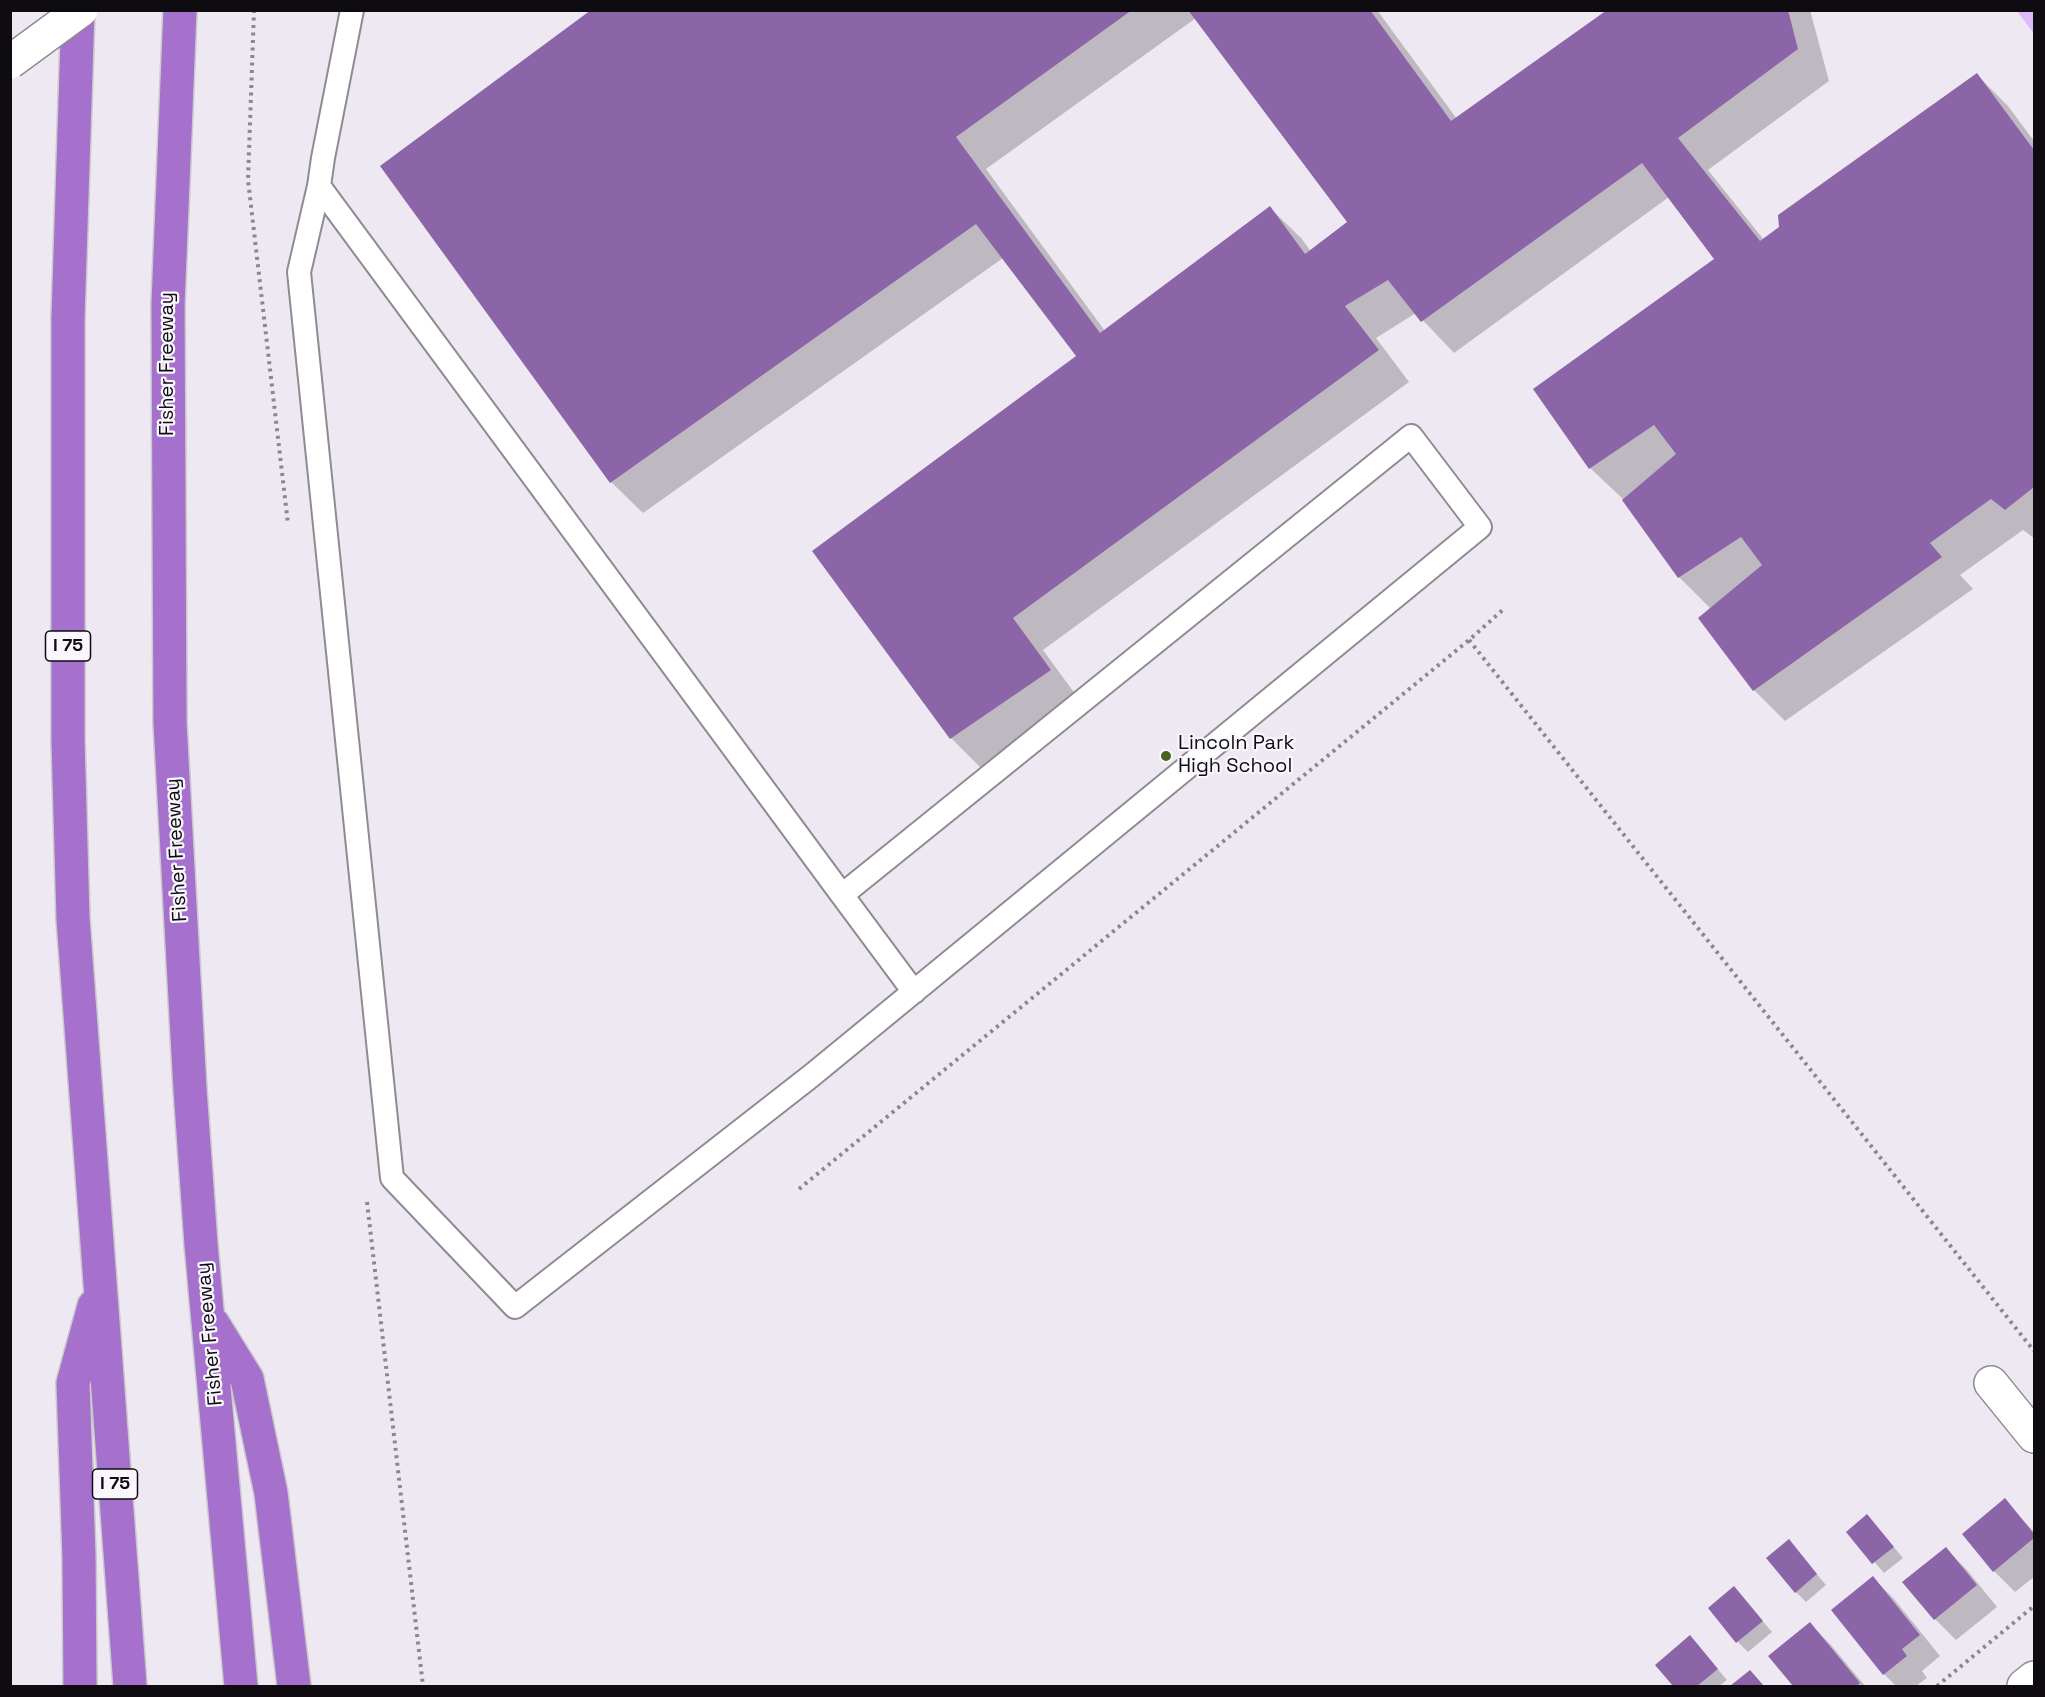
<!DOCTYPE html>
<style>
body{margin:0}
#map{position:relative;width:2045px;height:1697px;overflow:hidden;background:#eee8f2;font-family:"Space Grotesk",sans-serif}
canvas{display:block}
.frame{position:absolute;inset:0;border:12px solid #0e0c10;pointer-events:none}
</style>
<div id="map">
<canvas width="2045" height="1697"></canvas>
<div class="frame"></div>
</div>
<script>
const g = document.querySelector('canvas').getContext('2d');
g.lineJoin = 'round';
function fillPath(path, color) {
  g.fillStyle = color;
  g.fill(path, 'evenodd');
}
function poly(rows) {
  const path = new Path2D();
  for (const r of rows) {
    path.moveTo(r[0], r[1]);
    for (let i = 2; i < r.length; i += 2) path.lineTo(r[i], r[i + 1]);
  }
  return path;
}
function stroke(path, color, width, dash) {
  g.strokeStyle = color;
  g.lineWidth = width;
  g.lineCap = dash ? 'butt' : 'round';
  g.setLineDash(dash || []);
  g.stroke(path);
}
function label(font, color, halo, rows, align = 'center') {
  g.font = font + ' "Space Grotesk",sans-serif';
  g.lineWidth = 4.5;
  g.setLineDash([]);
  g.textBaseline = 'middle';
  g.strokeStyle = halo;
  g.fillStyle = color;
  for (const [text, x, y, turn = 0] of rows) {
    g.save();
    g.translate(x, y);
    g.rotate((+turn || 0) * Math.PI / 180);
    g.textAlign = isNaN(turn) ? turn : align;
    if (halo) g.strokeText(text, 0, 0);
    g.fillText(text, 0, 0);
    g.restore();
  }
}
const green = poly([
 [2017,11,2034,11,2034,34]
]);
const shadow = poly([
 [594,10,1377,10,1457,119,1610,10,1810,10,1829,81,1708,170,1764,240,1977,75,2008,106,2034,141,2034,538,2023,530,1960,575,1973,589,1785,721,1754,690,1711,609,1679,577,1623,499,1590,468,1716,259,1669,197,1454,353,1416,313,1376,338,1409,382,1043,650,1081,702,982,769,951,738,1078,356,1003,258,643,513,611,482],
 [1196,18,1350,223,1311,252,1302,239,1270,208,1105,331,986,169],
 [2005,1500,2034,1532,2034,1577,2015,1592,1994,1571,1964,1534],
 [1877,1527,1903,1558,1884,1573,1848,1532],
 [1789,1541,1826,1585,1806,1602,1796,1592],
 [1946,1549,1967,1570,1997,1607,1956,1640,1935,1619,1905,1582],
 [1873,1578,1894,1599,1940,1656,1922,1671,1927,1678,1916,1686,1896,1686,1884,1674,1833,1610],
 [1734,1588,1772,1632,1748,1652,1738,1642],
 [1810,1624,1831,1645,1865,1686,1795,1686,1770,1656],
 [1690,1637,1727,1680,1719,1686,1675,1686,1657,1665]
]);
const building = poly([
 [591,10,1132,10,956,137,1100,333,1270,206,1305,254,1347,222,1188,10,1370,10,1451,121,1607,10,1788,10,1798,49,1678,138,1760,241,1779,227,1778,215,1977,73,2034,150,2034,487,2005,510,1991,499,1930,543,1942,557,1753,691,1698,618,1762,565,1741,537,1678,578,1622,500,1676,454,1654,425,1589,469,1533,389,1714,259,1642,163,1421,322,1388,280,1345,306,1379,350,1013,618,1051,670,950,739,812,551,1076,356,976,224,610,483,380,166],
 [2005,1498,2034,1534,2034,1538,1993,1572,1962,1534],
 [1867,1514,1894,1547,1872,1564,1846,1532],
 [1789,1539,1817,1574,1795,1593,1766,1558],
 [1946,1547,1977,1585,1934,1620,1902,1582],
 [1873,1576,1920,1635,1902,1649,1907,1656,1883,1675,1831,1610],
 [1734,1586,1763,1621,1736,1643,1708,1608],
 [1810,1622,1860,1683,1856,1686,1793,1686,1768,1656],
 [1690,1635,1718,1669,1697,1686,1673,1686,1655,1665],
 [1750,1670,1764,1686,1730,1686]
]);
const path = poly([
 [254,10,248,180,288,524],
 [1469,640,2034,1351],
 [799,1189,1469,640,1505,608],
 [367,1202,423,1686],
 [1937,1686,2034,1606]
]);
const service = poly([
 [319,186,842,895,1411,436,1480,527,811,1076,515,1307,392,1178,299,272,319,186,323,158,352,10],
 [842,895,914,992]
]);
const minor = poly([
 [1991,1383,2034,1436],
 [2024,1686,2034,1678]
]);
const motorway = poly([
 [78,10,68,318,68,740,73,919,130,1686],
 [180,10,168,304,170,723,190,1089,201,1244,241,1686],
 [213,1324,247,1379,271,1493,294,1686],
 [80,1686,79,1557,73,1383,94,1306]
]);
const tertiaryBridge = poly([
 [10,62,81,10]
]);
const markers = [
 [1166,756,6,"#45651a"]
];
const shields = [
 [68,646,45],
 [115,1484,45]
];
const shieldNames = [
 ["I 75",68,646],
 ["I 75",115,1484]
];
const streetNames = [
 ["Fisher Freeway",168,364,-90],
 ["Fisher Freeway",177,850,-93],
 ["Fisher Freeway",210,1334,-95]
];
const poiNames = [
 ["Lincoln Park",1178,744],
 ["High School",1178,767]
];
fillPath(green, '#ddbaf9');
fillPath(shadow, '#0003');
fillPath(building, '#8b65a8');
stroke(service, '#8f8a93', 26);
stroke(minor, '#8f8a93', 36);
stroke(motorway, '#cacaca', 36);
stroke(path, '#8b878e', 4, [3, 4.5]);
stroke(service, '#fff', 22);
stroke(minor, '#fff', 33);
stroke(motorway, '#a670cd', 33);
stroke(tertiaryBridge, '#8f8a93', 36, []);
stroke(tertiaryBridge, '#fff', 33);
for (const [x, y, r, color] of markers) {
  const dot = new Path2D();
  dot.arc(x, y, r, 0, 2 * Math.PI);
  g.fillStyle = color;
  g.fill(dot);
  stroke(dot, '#faf6fe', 2);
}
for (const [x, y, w] of shields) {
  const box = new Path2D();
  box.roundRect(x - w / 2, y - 15, w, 30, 4.5);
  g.fillStyle = '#faf6fe';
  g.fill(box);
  stroke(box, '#0e0c10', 1.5);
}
label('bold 18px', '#0e0c10', null, shieldNames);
label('20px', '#0e0c10', '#faf6fe', streetNames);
label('20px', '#0e0c10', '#faf6fe', poiNames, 'left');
</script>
